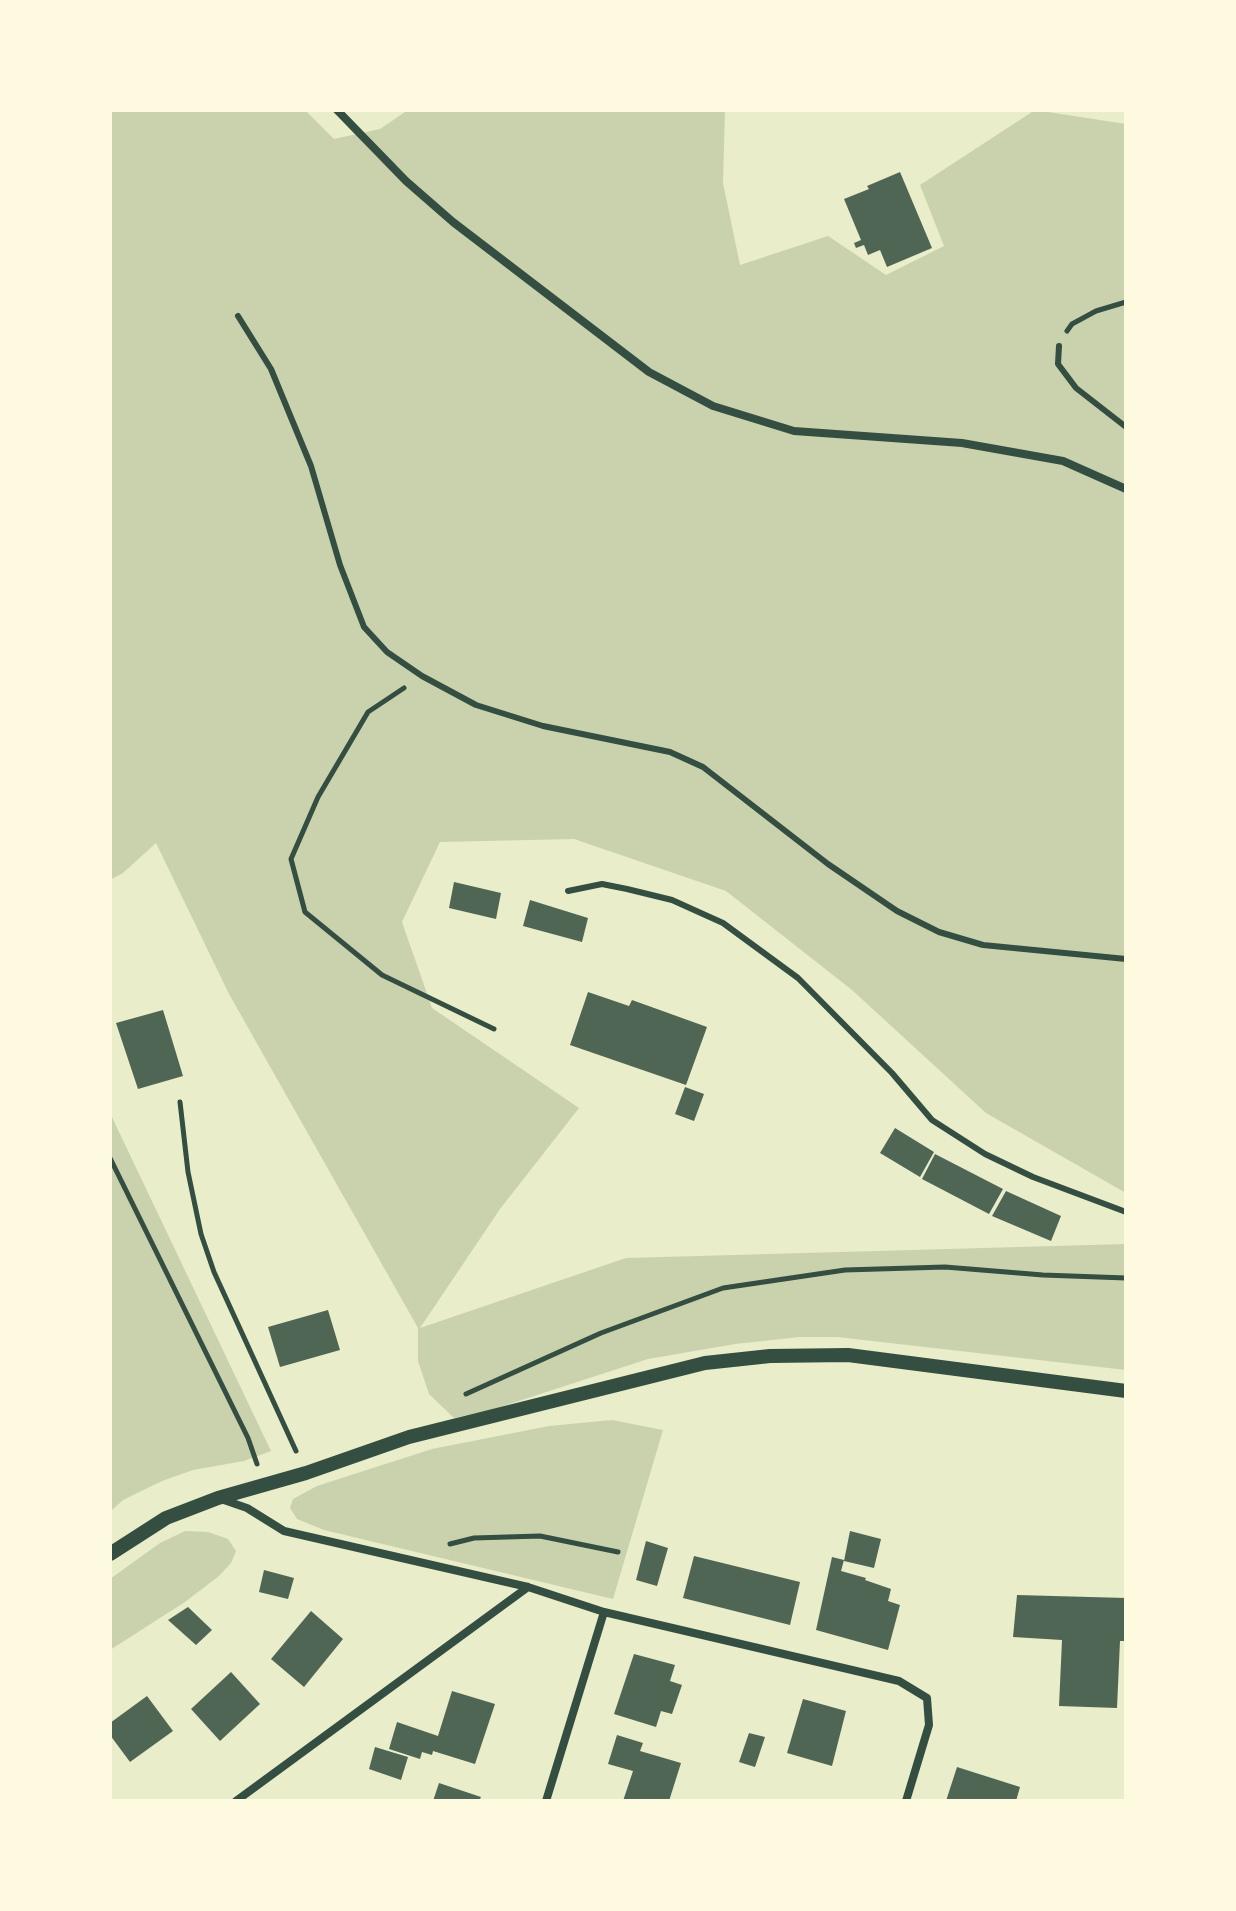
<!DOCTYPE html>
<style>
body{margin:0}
#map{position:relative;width:1236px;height:1911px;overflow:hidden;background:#e9edc9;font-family:Lato,sans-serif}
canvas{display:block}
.frame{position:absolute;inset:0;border:112px solid #fefae0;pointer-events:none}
</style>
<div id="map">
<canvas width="1236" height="1911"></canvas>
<div class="frame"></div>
</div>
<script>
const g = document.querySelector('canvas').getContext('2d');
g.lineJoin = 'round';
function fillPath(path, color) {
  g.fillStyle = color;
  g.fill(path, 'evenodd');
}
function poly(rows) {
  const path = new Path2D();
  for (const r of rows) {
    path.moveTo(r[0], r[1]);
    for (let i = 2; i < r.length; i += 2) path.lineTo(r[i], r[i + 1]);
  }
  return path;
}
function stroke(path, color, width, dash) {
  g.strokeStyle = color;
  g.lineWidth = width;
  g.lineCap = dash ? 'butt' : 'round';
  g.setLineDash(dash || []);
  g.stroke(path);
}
const green = poly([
 [110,110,305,110,334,139,380,129,408,110,725,110,723,183,740,265,828,236,886,275,944,246,920,185,1035,110,1126,124,1126,1193,986,1113,852,990,726,891,574,839,440,842,402,922,432,1008,579,1108,500,1209,420,1328,626,1258,1126,1244,1126,1370,837,1337,800,1337,735,1344,648,1359,494,1409,454,1418,429,1394,418,1361,418,1328,229,994,156,843,123,873,110,880],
 [110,1113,271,1451,244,1461,193,1470,162,1481,123,1500,110,1512],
 [612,1420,663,1430,613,1599,324,1530,297,1519,290,1508,293,1499,317,1486,432,1449,549,1426],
 [185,1531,208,1532,228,1539,236,1551,231,1563,219,1576,185,1602,110,1650,110,1579,160,1543]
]);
const building = poly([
 [900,172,932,248,887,267,880,250,868,255,864,245,856,248,854,243,861,240,844,199,869,189,867,186],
 [454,882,501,893,496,919,449,908],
 [530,900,588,918,582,942,523,926],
 [588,992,629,1006,632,1000,707,1027,686,1085,570,1045],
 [163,1010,183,1076,138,1089,116,1023],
 [685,1087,704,1094,694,1121,675,1114],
 [895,1128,934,1152,920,1177,880,1153],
 [935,1154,1003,1189,989,1214,922,1179],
 [1006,1191,1061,1216,1051,1241,992,1216],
 [328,1310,340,1350,280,1367,268,1327],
 [850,1531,881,1539,874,1568,844,1561],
 [646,1541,668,1548,657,1586,636,1580],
 [694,1556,800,1582,790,1625,683,1598],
 [832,1557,844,1560,841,1571,866,1578,865,1580,891,1589,888,1601,900,1605,888,1650,816,1630],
 [264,1570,294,1578,288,1599,259,1592],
 [1017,1595,1126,1598,1126,1641,1120,1641,1117,1708,1059,1706,1062,1640,1013,1637],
 [188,1607,212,1630,196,1645,168,1620],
 [311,1611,343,1639,304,1687,271,1659],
 [634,1654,675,1665,670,1681,682,1685,672,1714,661,1711,656,1727,614,1714],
 [231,1672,260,1704,220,1741,191,1709],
 [452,1691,495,1704,475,1764,433,1751,432,1755,422,1752,420,1759,389,1749,397,1722,438,1736],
 [147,1696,173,1731,130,1762,110,1735,110,1723],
 [803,1699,846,1711,832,1766,787,1753],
 [749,1733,765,1737,755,1767,739,1762],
 [617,1735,643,1743,640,1751,681,1763,669,1801,623,1801,633,1771,608,1764],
 [375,1747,408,1757,401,1780,369,1769],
 [957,1767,1020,1787,1016,1801,946,1801],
 [439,1783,481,1797,479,1801,433,1801]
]);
const path = poly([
 [1067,331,1072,324,1096,311,1126,302],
 [404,688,368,712,318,797,291,859,305,912,382,975,494,1029],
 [180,1102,188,1172,201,1234,214,1272,296,1451],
 [110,1158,248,1438,257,1464],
 [466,1394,601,1333,723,1288,845,1270,945,1267,1043,1275,1126,1278],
 [450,1544,474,1538,540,1536,618,1552]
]);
const service = poly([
 [238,316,271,369,311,466,340,565,364,627,387,652,422,676,476,705,543,726,670,752,703,767,828,864,897,911,939,932,983,945,1126,959],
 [1059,346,1058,364,1076,388,1126,427],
 [568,891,602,884,627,889,672,900,723,923,798,978,892,1073,932,1120,985,1154,1033,1177,1126,1212]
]);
const minor = poly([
 [337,110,406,181,453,222,649,372,713,406,794,431,962,443,1063,461,1126,489],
 [221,1499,247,1508,284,1531,528,1587,604,1612,899,1681,927,1698,929,1725,906,1801],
 [236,1801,528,1587],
 [546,1801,604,1612]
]);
const tertiary = poly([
 [110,1554,166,1518,218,1498,306,1473,409,1437,705,1363,770,1356,848,1355,1126,1391]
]);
fillPath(green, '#cad2ad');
fillPath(building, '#4f6655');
stroke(path, '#344e41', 5);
stroke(service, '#344e41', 6);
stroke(minor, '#344e41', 8);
stroke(tertiary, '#344e41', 14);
</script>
